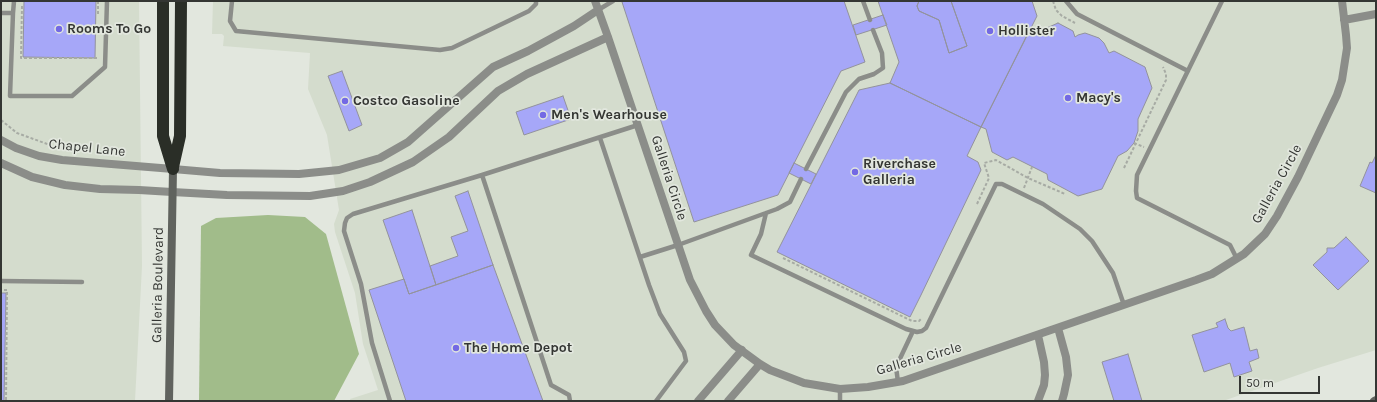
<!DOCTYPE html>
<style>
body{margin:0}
#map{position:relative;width:1377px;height:402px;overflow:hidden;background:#e2e7de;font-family:Karla,sans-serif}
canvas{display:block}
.frame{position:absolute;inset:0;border:2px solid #343633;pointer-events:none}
.scale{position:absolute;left:1239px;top:376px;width:81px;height:18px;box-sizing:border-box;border:2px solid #343633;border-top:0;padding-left:5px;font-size:12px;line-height:14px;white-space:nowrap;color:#343633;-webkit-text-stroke:3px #e2e7de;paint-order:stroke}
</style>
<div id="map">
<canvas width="1377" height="402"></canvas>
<div class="frame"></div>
<div class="scale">50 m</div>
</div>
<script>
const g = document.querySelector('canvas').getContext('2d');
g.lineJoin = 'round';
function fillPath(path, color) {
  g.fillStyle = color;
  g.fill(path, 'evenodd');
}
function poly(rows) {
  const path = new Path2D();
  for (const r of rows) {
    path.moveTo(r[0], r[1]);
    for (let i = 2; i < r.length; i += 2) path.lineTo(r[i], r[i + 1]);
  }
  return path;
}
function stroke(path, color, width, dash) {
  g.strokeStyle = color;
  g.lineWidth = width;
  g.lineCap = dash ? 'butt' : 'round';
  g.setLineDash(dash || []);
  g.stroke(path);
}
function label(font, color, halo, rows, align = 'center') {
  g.font = font + ' Karla,sans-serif';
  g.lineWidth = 3.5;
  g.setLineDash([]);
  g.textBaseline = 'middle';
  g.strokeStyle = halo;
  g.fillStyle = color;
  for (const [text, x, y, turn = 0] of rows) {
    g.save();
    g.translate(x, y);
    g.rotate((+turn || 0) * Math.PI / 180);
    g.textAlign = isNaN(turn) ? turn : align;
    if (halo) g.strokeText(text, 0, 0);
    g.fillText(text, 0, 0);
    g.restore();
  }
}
const built = poly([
 [1,1,139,1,142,266,135,401,1,401],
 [213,1,1376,1,1376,350,1318,368,1223,401,351,401,350,399,378,390,363,344,355,293,335,232,334,224,339,210,327,135,308,89,310,53,223,46,224,36,222,34,212,34]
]);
const green = poly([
 [268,215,305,217,326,234,359,354,334,401,199,401,201,226,216,218]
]);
const building = poly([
 [24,1,96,1,95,58,23,57,24,1],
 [625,1,844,1,865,62,841,71,778,195,694,222,622,2,625,1],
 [878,1,919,1,917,6,919,11,939,20,949,53,967,46,951,1,1032,1,1037,16,981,127,890,83,899,62,878,1],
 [919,1,951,1,967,46,949,53,939,20,919,11,917,6,919,1],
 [883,15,887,25,856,35,853,25,883,15],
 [1058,23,1073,31,1075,37,1078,35,1085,33,1099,38,1104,43,1109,53,1114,51,1145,67,1152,88,1138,119,1138,131,1134,143,1127,151,1118,156,1102,189,1078,196,1048,180,1047,174,1013,157,1007,160,992,152,986,129,981,127,1031,27,1040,31,1058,23],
 [342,71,362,125,349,131,328,76,342,71],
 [890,83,981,127,967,156,978,162,981,170,921,295,910,317,777,252,859,90,890,83],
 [563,96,571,119,524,135,516,112,563,96],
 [1376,155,1376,193,1360,186,1370,162,1372,163,1376,155],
 [794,163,816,174,811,184,789,173,794,163],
 [468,191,493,265,436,285,430,266,458,256,451,237,468,231,455,196,468,191],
 [412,210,436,285,409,294,383,220,412,210],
 [1346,237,1369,261,1338,290,1313,265,1327,252,1327,248,1334,248,1346,237],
 [493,265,543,401,406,401,369,290,404,279,409,294,493,265],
 [1,293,6,293,4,401,1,401,1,293],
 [1225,319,1228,328,1231,331,1244,327,1250,351,1257,349,1259,358,1249,362,1252,371,1234,377,1230,363,1204,372,1192,335,1218,327,1216,323,1225,319],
 [1128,354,1142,401,1114,401,1102,362,1128,354]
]);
const path = poly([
 [1053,1,1056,10,1062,16,1075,23],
 [22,6,21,58,97,58],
 [98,14,98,1],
 [1,120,17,133,50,145],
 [1134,143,1144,147],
 [1124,168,1166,80,1166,74,1163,67],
 [1024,188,1032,167],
 [977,204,989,178,984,163,996,160,1028,178,1065,194],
 [783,258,912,321,919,321,922,318],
 [4,290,7,290,6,401]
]);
const service = poly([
 [232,1,230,21,236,31,440,50,452,48,529,11,536,4,536,1],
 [863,1,870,20],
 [1066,1,1077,14,1188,71],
 [1222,1,1137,175,1136,191,1137,198,1230,245,1237,259],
 [598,10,613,1],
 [1,13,13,13,14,1],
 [13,13,10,96,72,96,105,67,107,1],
 [600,138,649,285,660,314,684,352,686,361,656,401],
 [806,169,846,92,859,79,874,74,883,68,882,53,873,30],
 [766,213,761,234,751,255,906,329,917,332,922,331,926,328,996,184,1002,184,1043,204,1080,229,1092,241,1113,273,1124,305],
 [640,257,678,245,777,209,790,202,801,179],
 [1,281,82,282],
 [898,382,896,367,913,331],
 [840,389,840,401],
 [390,401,372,343,361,284,344,231,345,223,347,218,353,214,482,175],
 [570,401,569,395,551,385,482,175,638,125]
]);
const minor = poly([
 [595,1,608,37,690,280,706,311,715,325,734,345,760,364,770,370,804,383,840,389,868,387,903,381,1196,280,1212,274,1244,254,1265,234,1277,216,1298,177,1337,95,1342,80,1347,48,1346,35,1342,1],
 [1344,20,1376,14],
 [173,169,220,173,299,174,339,170,380,158,408,142,493,67,528,51,574,26,598,10],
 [172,192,227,195,310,196,343,191,370,182,413,162,449,137,498,91,527,74,608,37],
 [1058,328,1066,357,1068,375,1064,394,1062,401],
 [1038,335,1044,362,1045,375,1044,385,1038,401],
 [698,401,742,350],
 [728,401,760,364]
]);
const tertiary = poly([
 [1,140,16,148,39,156,62,160,173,169],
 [1,163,32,177,65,185,100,189,139,190,172,192]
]);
const secondary = poly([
 [169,401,173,169],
 [1374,401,1376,400]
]);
const motorway = poly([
 [163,1,163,136,173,169],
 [173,167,180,136,181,1]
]);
const markers = [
 [59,29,4,"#7369e4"],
 [990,31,4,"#7369e4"],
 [1068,98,4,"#7369e4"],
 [345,101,4,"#7369e4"],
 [543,115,4,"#7369e4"],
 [855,172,4,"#7369e4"],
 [456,348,4,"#7369e4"]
];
const poiNames = [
 ["Rooms To Go",67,29],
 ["Hollister",998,31],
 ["Macy's",1076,98],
 ["Costco Gasoline",353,101],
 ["Men's Wearhouse",551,115],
 ["Riverchase",863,164],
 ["Galleria",863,180],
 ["The Home Depot",464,348]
];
const streetNames = [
 ["Chapel Lane",87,148,6],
 ["Galleria Circle",669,178,72],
 ["Galleria Circle",1277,184,-61],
 ["Galleria Boulevard",158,285,-89],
 ["Galleria Circle",919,359,-16]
];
fillPath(built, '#d4dccd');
fillPath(green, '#a1bc8a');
fillPath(building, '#a6a7f8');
stroke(building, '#93939c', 1);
stroke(path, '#a7aba4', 2, [3, 2]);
stroke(service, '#8b8d89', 4.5);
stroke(minor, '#8b8d89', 8);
stroke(tertiary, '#8b8d89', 8);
stroke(secondary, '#60635e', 8);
stroke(motorway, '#2a2e27', 12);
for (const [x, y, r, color] of markers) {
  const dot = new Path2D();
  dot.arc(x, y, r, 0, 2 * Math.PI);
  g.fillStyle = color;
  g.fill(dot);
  stroke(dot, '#e2e7de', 1.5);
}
label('bold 14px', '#343633', '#e2e7de', poiNames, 'left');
label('14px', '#343633', '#e2e7de', streetNames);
</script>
